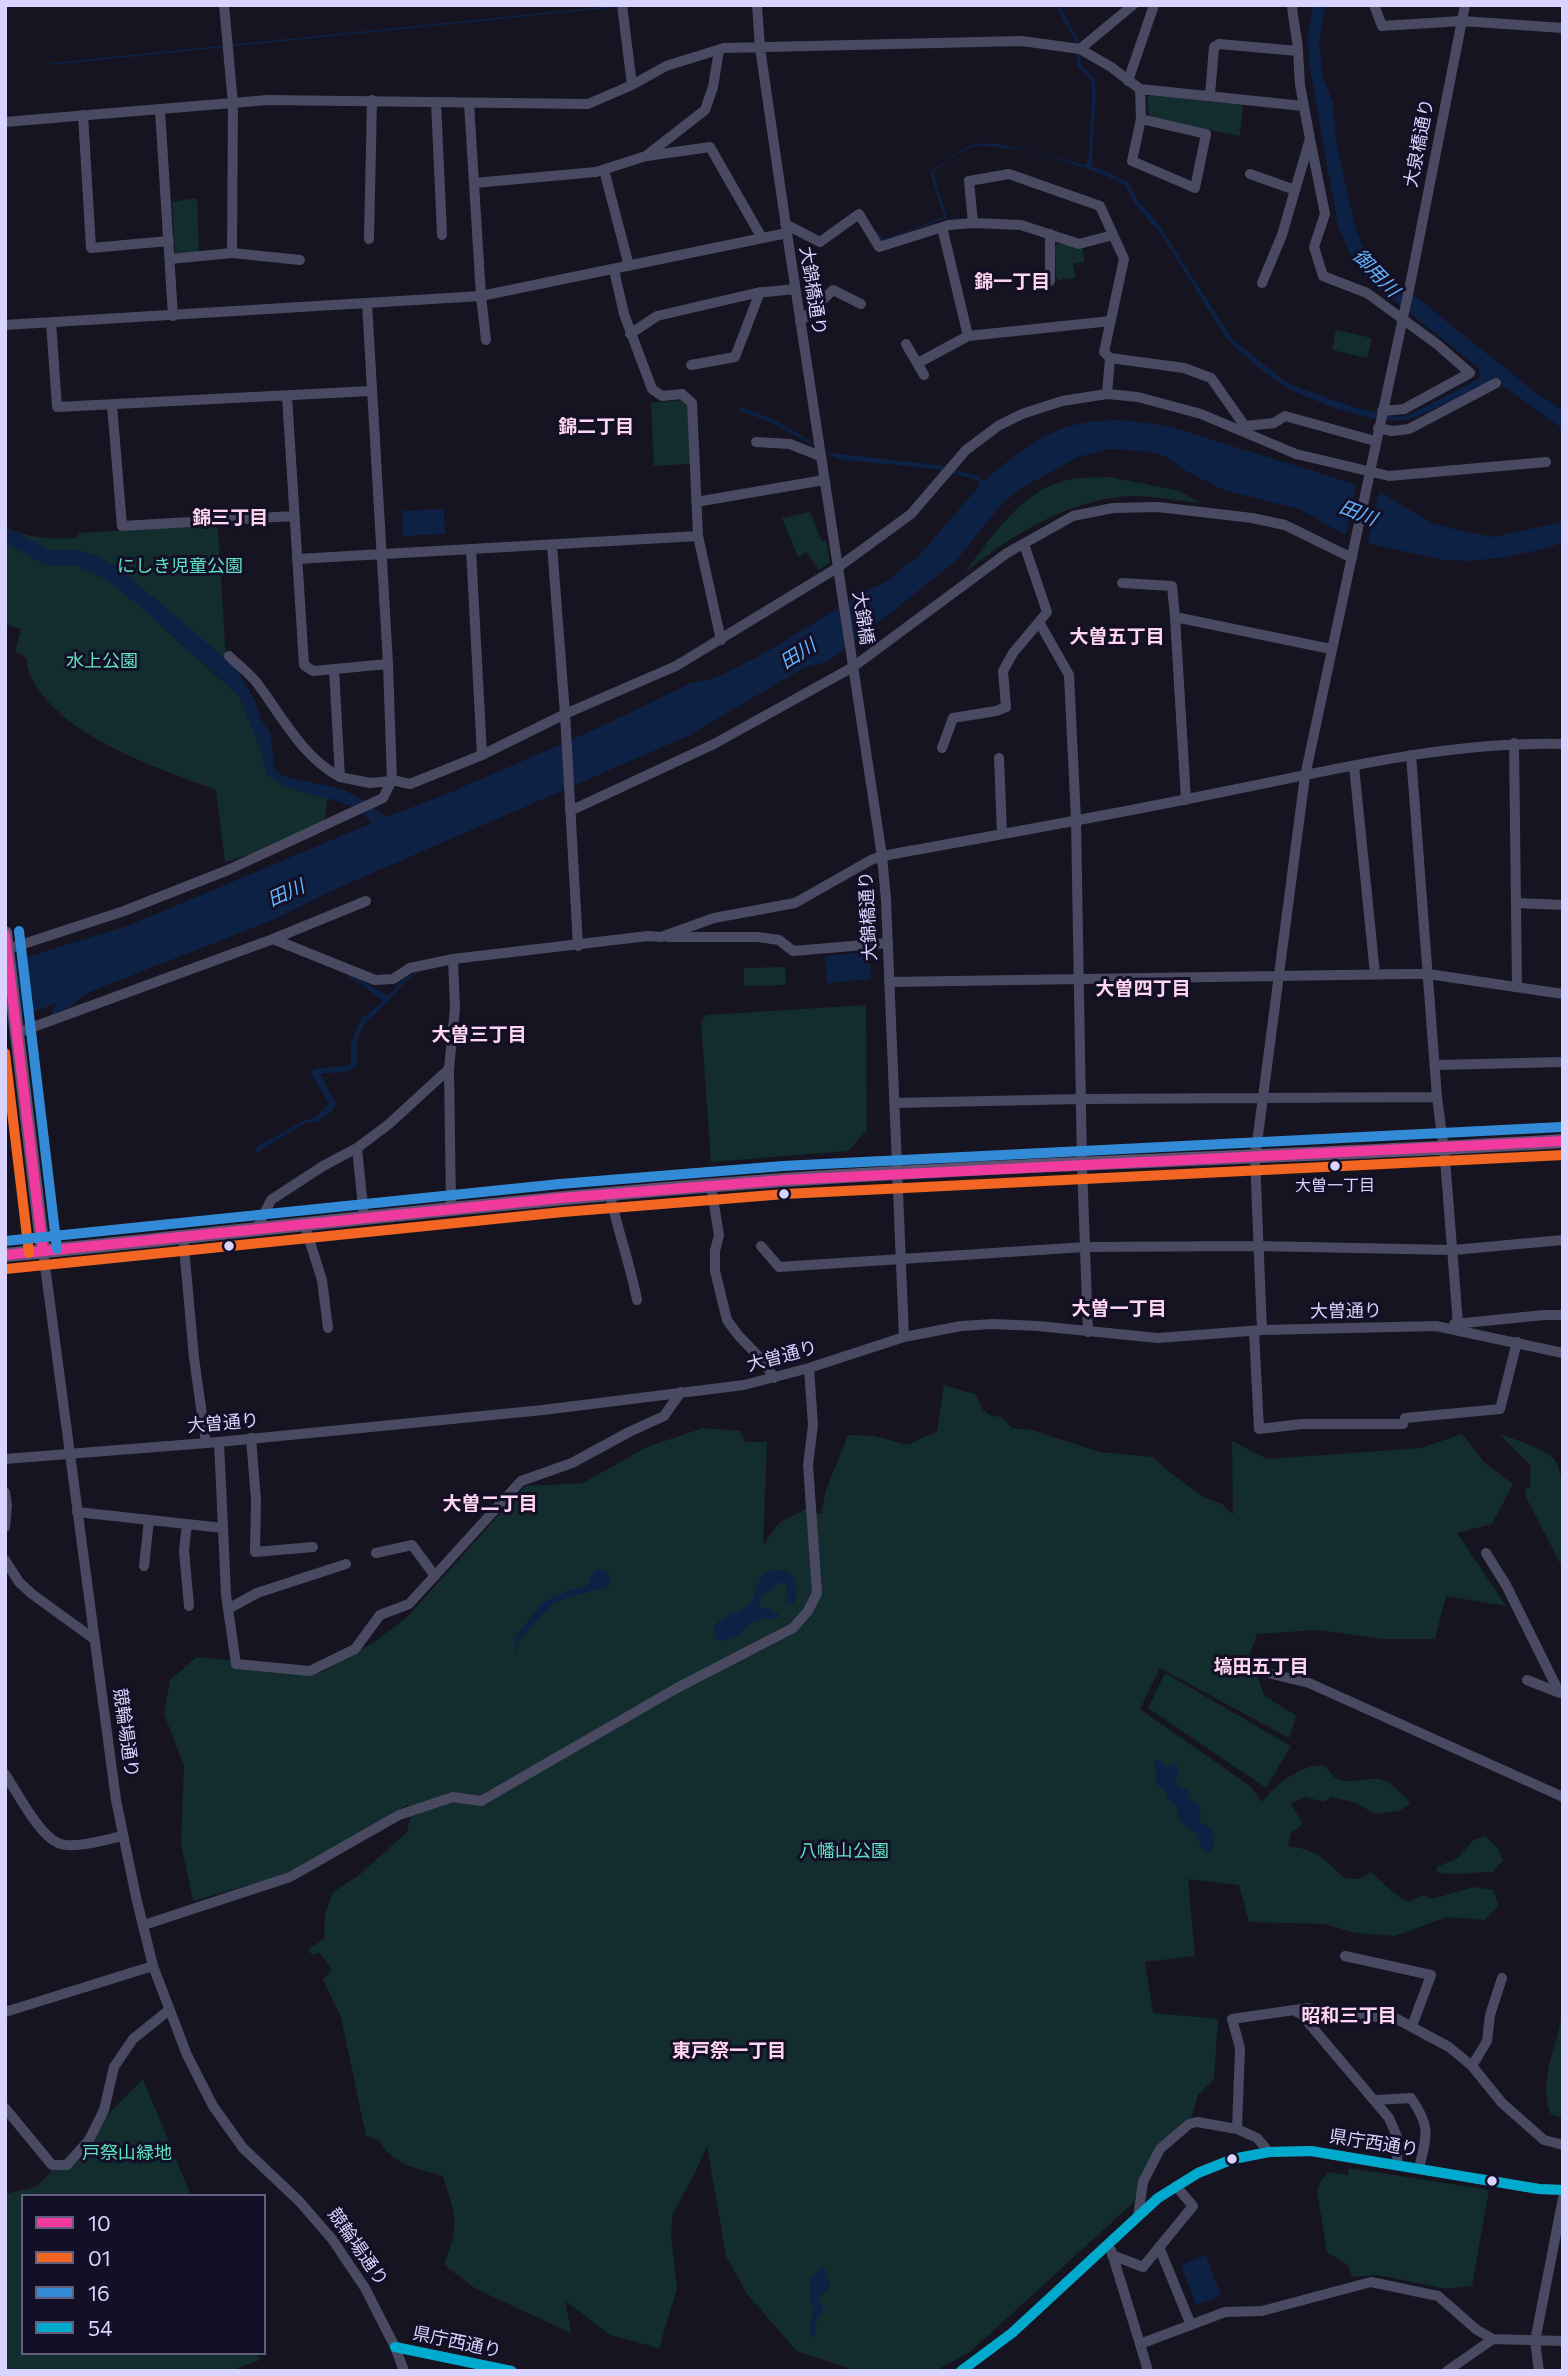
<!DOCTYPE html>
<html>
<head>
<meta charset="utf-8">
<style>
  body { margin:0 }
  #map { position:relative; width:1568px; height:2376px; overflow:hidden; background:#161421; font-family:Commissioner,sans-serif }
  canvas { display:block }
  .frame { position:absolute; inset:0; border:7px solid #d9d4ff; pointer-events:none }
  .legend { position:absolute; left:21px; top:2194px; width:245px; height:161px; box-sizing:border-box; background:#130f26; border:2px solid #625e7d; margin:0; padding:9px 12px; list-style:none; font-size:21px; color:#d9d4ff }
  .legend li { display:flex; align-items:center; gap:14px; height:35px }
  .legend b { width:35px; border:2px solid #625e7d }
</style>
</head>
<body>
<div id="map">
<canvas width="1568" height="2376"></canvas>
<div class="frame"></div>
<ul class="legend">
<li><b style="height:9px;background:#f13a9d"></b>10</li>
<li><b style="height:9px;background:#f26522"></b>01</li>
<li><b style="height:9px;background:#338bd7"></b>16</li>
<li><b style="height:9px;background:#00a9ce"></b>54</li>
</ul>
</div>
<script>
const ctx = document.querySelector('canvas').getContext('2d');
ctx.lineJoin = 'round';
function paint(path, color) { ctx.fillStyle = color; ctx.fill(path, 'evenodd'); }
function strokePath(path, color, width, dash) { ctx.strokeStyle = color; ctx.lineWidth = width; ctx.lineCap = dash ? 'butt' : 'round'; ctx.setLineDash(dash || []); ctx.stroke(path); }
function write(font, color, halo, rows, align = 'center') {
  ctx.font = font + ' Commissioner,"Noto Sans JP",sans-serif'; ctx.lineWidth = 6; ctx.setLineDash([]); ctx.textBaseline = 'middle'; ctx.strokeStyle = halo; ctx.fillStyle = color; for (const [text, x, y, turn = 0] of rows) {
    ctx.save(); ctx.translate(x, y); ctx.rotate((+turn || 0) * Math.PI / 180); ctx.textAlign = isNaN(turn) ? turn : align; if (halo) ctx.strokeText(text, 0, 0); ctx.fillText(text, 0, 0); ctx.restore();
  }
}
paint(new Path2D(`
  M 1152,95 L 1243,105 L 1240,136 L 1153,119 L 1149,115 L 1147,97 Z
  M 197,198 L 199,252 L 175,253 L 172,202 Z
  M 1058,243 L 1083,248 L 1084,262 L 1073,264 L 1076,278 L 1058,280 L 1056,276 L 1055,246 Z
  M 1336,330 L 1372,338 L 1367,358 L 1332,350 Z
  M 681,400 L 688,404 L 691,464 L 654,466 L 651,403 Z
  M 1110,477 L 1180,491 L 1200,503 C 1179,501 1156,496 1135,496 C 1069,498 1014,534 964,573 C 992,538 1020,491 1067,480 C 1080,477 1096,478 1110,477 Z
  M 810,512 L 822,542 L 826,540 L 830,563 L 819,570 L 806,552 L 798,557 L 782,518 Z
  M 213,525 L 218,529 L 226,660 L 161,626 L 240,697 L 261,750 L 266,773 L 284,786 L 328,796 L 324,822 L 249,855 L 225,862 L 216,790 C 158,768 71,740 37,687 C 30,676 26,670 27,658 L 15,652 L 21,629 L 5,624 L 5,526 C 26,539 53,539 77,538 L 77,533 Z
  M 785,967 L 786,985 L 744,986 L 744,968 Z
  M 866,1005 L 867,1130 L 848,1151 L 711,1162 L 701,1021 L 707,1015 Z
  M 944,1385 L 975,1394 L 983,1410 L 992,1416 L 1002,1417 L 1012,1428 L 1032,1430 L 1100,1452 L 1153,1457 L 1168,1471 L 1205,1498 L 1221,1503 L 1233,1515 L 1232,1441 L 1267,1459 L 1421,1448 L 1462,1434 L 1485,1463 L 1513,1484 L 1492,1524 L 1457,1533 L 1506,1606 L 1446,1596 L 1435,1639 L 1382,1639 L 1318,1630 L 1257,1634 L 1250,1654 L 1264,1695 L 1296,1716 L 1289,1738 L 1160,1668 L 1140,1709 L 1250,1786 L 1262,1802 C 1276,1785 1302,1762 1326,1766 C 1340,1795 1365,1772 1386,1781 C 1394,1785 1404,1797 1411,1803 L 1399,1811 L 1375,1814 L 1356,1803 L 1331,1797 L 1324,1802 L 1305,1797 L 1291,1804 L 1303,1824 L 1291,1833 L 1288,1846 C 1315,1849 1325,1859 1344,1878 L 1359,1879 L 1371,1872 L 1395,1894 L 1409,1902 L 1423,1895 L 1432,1899 L 1474,1887 L 1493,1890 L 1499,1905 L 1485,1920 L 1447,1917 L 1395,1936 L 1356,1933 L 1324,1924 L 1249,1922 L 1239,1885 L 1188,1879 L 1195,1956 L 1145,1962 L 1153,2013 L 1218,2019 L 1214,2079 L 1198,2095 L 1190,2123 L 1141,2176 L 1134,2202 L 970,2352 L 935,2371 L 857,2371 L 797,2351 L 747,2294 L 726,2256 L 707,2146 L 694,2175 L 673,2213 L 671,2234 L 677,2288 L 659,2348 L 610,2335 L 565,2300 L 571,2333 L 476,2289 L 444,2265 C 460,2222 456,2219 443,2176 C 420,2169 391,2165 380,2141 L 366,2136 L 341,2017 L 323,1980 L 332,1969 L 320,1953 L 312,1955 L 308,1949 L 324,1939 L 325,1914 L 333,1892 L 358,1876 L 407,1832 L 411,1816 L 408,1805 L 292,1873 L 193,1901 L 181,1844 L 184,1766 L 164,1714 L 170,1680 L 197,1657 L 287,1666 L 319,1673 L 324,1671 L 374,1642 L 407,1617 L 525,1486 L 583,1483 L 647,1447 L 703,1428 L 740,1431 L 745,1442 L 767,1442 L 763,1545 L 779,1523 L 806,1509 L 821,1514 L 826,1490 L 848,1435 L 874,1436 L 908,1445 L 937,1431 Z
  M 1499,1434 C 1512,1438 1545,1449 1554,1459 C 1568,1474 1563,1546 1563,1569 L 1526,1497 L 1525,1488 L 1530,1487 L 1531,1466 Z
  M 1165,1673 L 1291,1746 L 1266,1788 L 1148,1708 Z
  M 1485,1836 L 1498,1849 L 1503,1860 L 1493,1872 C 1473,1872 1455,1876 1436,1872 L 1437,1867 L 1458,1858 L 1473,1840 Z
  M 1563,2009 L 1563,2116 L 1557,2117 L 1550,2113 C 1542,2088 1549,2061 1557,2037 C 1560,2028 1560,2018 1563,2009 Z
  M 143,2079 L 191,2196 L 23,2196 L 23,2353 L 256,2353 L 260,2360 L 229,2371 L 5,2371 L 5,2194 L 36,2187 Z
  M 1349,2168 L 1489,2190 L 1472,2286 L 1446,2289 L 1378,2275 L 1352,2277 L 1349,2266 L 1327,2252 L 1317,2191 L 1320,2182 L 1328,2172 L 1348,2175 Z`), '#132c2d');
paint(new Path2D(`
  M 621,5 L 637,5 L 51,65 L 51,63 Z
  M 1313,5 L 1325,5 L 1319,45 L 1323,77 L 1333,103 L 1336,141 L 1355,227 L 1364,250 L 1381,269 L 1536,393 L 1563,411 L 1563,429 L 1498,382 L 1487,383 C 1465,393 1432,412 1409,419 C 1379,427 1313,402 1286,387 C 1264,374 1242,354 1225,336 L 1160,233 L 1133,202 L 1126,186 C 1104,170 995,138 970,148 C 957,153 945,164 933,172 L 947,218 L 885,240 L 881,239 L 865,222 L 885,239 L 944,217 L 930,172 L 968,146 L 979,144 L 994,143 L 1086,165 L 1088,157 L 1092,158 L 1092,166 L 1127,181 L 1139,202 L 1157,222 L 1233,340 L 1289,384 L 1353,407 L 1399,417 L 1415,412 L 1477,380 L 1480,376 L 1479,368 L 1367,279 C 1353,262 1346,246 1338,226 L 1309,63 L 1308,38 Z
  M 740,407 L 773,419 L 830,453 L 937,465 L 978,476 L 984,481 C 1050,424 1085,410 1171,427 L 1380,492 L 1433,524 L 1467,532 L 1493,537 L 1563,522 L 1563,542 L 1548,548 L 1506,557 L 1470,561 L 1444,560 L 1370,544 L 1342,533 L 1299,509 L 1224,490 L 1186,471 L 1166,456 L 1142,451 L 1110,449 L 1078,457 L 1020,489 L 1001,505 L 955,562 L 829,661 L 805,667 L 690,735 L 331,891 L 275,919 L 87,993 L 69,1008 L 50,1016 L 57,1003 L 5,1022 L 5,964 L 130,925 L 372,823 C 350,797 314,798 285,786 C 278,783 272,777 266,773 L 261,750 L 240,697 L 142,608 L 107,580 L 76,566 L 46,565 L 5,543 L 5,526 L 49,550 L 78,550 L 98,556 L 119,568 L 236,668 L 254,699 L 260,718 L 271,734 L 274,768 L 280,775 C 301,782 324,783 345,791 C 362,797 372,809 387,817 L 449,793 L 598,728 L 691,683 L 716,678 L 768,651 L 866,591 L 892,579 L 903,566 L 917,558 L 981,484 L 977,480 L 936,469 L 837,459 L 771,422 L 739,411 Z
  M 444,509 L 445,534 L 403,536 L 402,511 Z
  M 869,952 L 871,979 L 827,983 L 825,956 Z
  M 416,972 L 416,974 C 402,983 396,993 385,1005 C 371,1020 367,1016 358,1038 C 354,1048 363,1062 353,1069 C 345,1075 330,1071 320,1074 L 336,1103 L 332,1111 L 317,1122 L 305,1123 L 256,1153 L 255,1150 L 259,1145 L 306,1120 L 314,1118 L 329,1104 L 311,1073 L 315,1069 L 351,1065 L 351,1043 L 362,1018 L 383,1002 L 363,985 L 349,978 L 349,973 L 388,996 L 402,980 Z
  M 775,1569 L 787,1571 C 797,1580 800,1591 793,1604 L 786,1604 L 785,1601 L 789,1595 L 786,1584 L 777,1582 L 775,1589 L 762,1595 L 758,1603 L 761,1609 L 769,1608 L 771,1612 L 778,1612 L 779,1618 C 772,1620 763,1617 756,1620 C 742,1627 735,1646 717,1639 C 705,1615 740,1617 750,1603 C 761,1589 752,1576 775,1569 Z
  M 597,1570 L 605,1570 C 611,1575 612,1581 608,1587 L 569,1597 L 552,1604 L 518,1642 L 518,1651 L 516,1652 L 515,1639 L 518,1633 L 543,1602 L 561,1593 L 587,1586 L 592,1574 Z
  M 1158,1759 L 1166,1767 L 1177,1763 L 1178,1773 L 1175,1779 L 1179,1787 L 1186,1789 L 1191,1799 L 1201,1807 L 1199,1821 L 1212,1829 L 1213,1848 L 1209,1852 L 1203,1851 L 1195,1831 C 1182,1826 1177,1819 1176,1805 L 1168,1799 L 1166,1792 L 1157,1785 L 1155,1761 Z
  M 1206,2255 L 1221,2296 L 1196,2305 L 1181,2265 Z
  M 821,2267 L 824,2268 L 831,2286 L 818,2298 L 824,2310 L 817,2319 L 815,2338 C 805,2327 813,2323 813,2311 C 814,2301 810,2309 810,2299 C 809,2293 811,2289 809,2282 Z`), '#0d2144');
paint(new Path2D(`
  M 1357,481 L 1380,488 L 1367,546 L 1345,538 Z`), '#161421');
strokePath(new Path2D(`
  M 1057,5 L 1079,44 L 1079,65 L 1093,80 L 1094,96 L 1090,163`), '#0d2144', 3.5);
strokePath(new Path2D(`
  M 224,5 L 233,104 L 232,253
  M 622,5 L 632,85
  M 757,5 L 760,48 L 787,233 L 882,856 L 886,900 L 904,1337
  M 1374,5 L 1382,26 L 1462,21 L 1563,28
  M 1080,49 L 1133,5
  M 1128,81 L 1154,5
  M 1140,89 L 1141,119 L 1132,161 L 1195,188 L 1206,134 L 1141,119
  M 1210,95 L 1214,47 L 1219,44 L 1298,51 C 1297,35 1293,21 1292,5
  M 436,102 L 442,235
  M 469,103 L 481,296 L 486,340
  M 160,110 L 173,316
  M 83,115 L 91,248 L 169,241
  M 5,122 L 268,100 L 588,104 L 632,85 L 666,66 L 724,48 L 1022,41 L 1080,49 L 1111,67 L 1140,89 L 1303,106
  M 1310,139 L 1325,214 L 1314,247 L 1323,276 L 1367,293 L 1438,345 L 1470,373 L 1404,409 L 1382,411
  M 647,156 L 710,147 L 762,238
  M 604,170 L 629,266
  M 1250,174 L 1295,190 L 1310,139 L 1300,85 L 1298,51
  M 474,183 L 596,172 L 646,156 L 705,110 L 713,87 L 719,50
  M 973,223 L 1021,225 L 1079,244 L 1113,235
  M 785,224 L 820,242 L 859,214 L 879,247 L 949,225 L 973,223 L 969,181 L 1009,174 L 1100,206 L 1124,259 L 1104,352 L 1110,358 L 1107,394
  M 1050,234 L 1050,281
  M 369,239 L 372,100
  M 170,259 L 232,253 L 300,260
  M 614,270 L 624,314 L 652,389 L 662,396 L 682,394 L 692,403 L 698,536 L 721,640
  M 1262,283 L 1282,235 L 1295,190
  M 367,303 L 388,664 L 392,780
  M 51,322 L 57,407 L 371,391
  M 800,322 L 833,290 L 861,304
  M 5,325 L 481,296 L 787,233
  M 630,334 L 657,316 L 756,293 L 795,289
  M 968,336 L 1111,321
  M 906,344 L 924,375
  M 1110,358 L 1184,368 L 1211,378 L 1249,432
  M 918,363 L 968,336 L 942,227
  M 691,365 L 735,357 L 760,292
  M 287,396 L 304,665 L 313,671 L 388,664
  M 112,405 L 122,526 L 294,516
  M 1245,426 L 1274,423 L 1285,416 L 1375,441
  M 1378,428 L 1392,431 L 1409,429 L 1496,383
  M 756,442 L 790,444 L 820,456
  M 696,502 L 824,480
  M 1024,544 L 1047,612 L 1039,622 L 1069,675 L 1076,820 L 1082,1165 L 1088,1332
  M 552,545 L 565,714 L 578,946
  M 471,549 L 482,755
  M 297,559 L 698,536
  M 1122,583 L 1172,586 L 1175,617
  M 229,656 C 238,665 249,673 257,683 C 281,715 303,758 340,777
  M 334,669 L 340,777 L 370,783 L 391,781
  M 1514,743 L 1517,987
  M 942,748 L 953,718 L 996,711 L 1006,707 L 1003,671 L 1013,653 L 1039,622
  M 1411,755 L 1437,1097 L 1445,1159 L 1458,1324
  M 999,758 L 1002,834
  M 1354,766 L 1375,974
  M 1186,800 L 1175,617 L 1331,649
  M 570,811 L 714,744 L 853,667 L 1007,553 L 1073,516 L 1113,508 L 1158,507 L 1252,518 L 1285,525 L 1352,558
  M 1516,903 L 1563,905
  M 667,937 L 758,937 L 779,940 L 793,951 L 888,943
  M 273,939 L 366,901
  M 5,950 L 124,911 L 228,870 L 383,798 L 392,780 L 410,784 L 482,755 L 565,714 L 676,666 L 837,568 L 911,514 L 966,450 L 998,426 L 1022,414 L 1062,401 L 1107,394 L 1138,397 L 1201,414 L 1296,454 L 1389,476 L 1546,462
  M 889,982 L 1406,974 L 1428,974 L 1563,994
  M 17,1033 L 273,939 L 375,980 L 393,979 L 410,968 L 453,959 L 648,936 L 661,937 L 714,918 L 795,903 L 871,860 L 882,856 C 997,835 1112,815 1227,791 C 1338,769 1449,741 1563,744
  M 1436,1065 L 1563,1062
  M 894,1103 L 1081,1099 L 1437,1097
  M 357,1148 L 364,1217
  M 711,1186 L 719,1235 L 715,1251 L 715,1271 L 727,1320 L 738,1335 L 764,1362 L 774,1378
  M 610,1195 C 618,1231 630,1264 637,1300
  M 451,1208 L 449,1069 L 455,1008 L 453,959
  M 304,1223 L 322,1280 L 328,1328
  M 257,1228 L 271,1200 L 323,1166 L 357,1148 L 389,1124 L 449,1069
  M 183,1236 L 194,1358 L 206,1443
  M 761,1246 L 779,1267 L 1085,1247 L 1257,1246 L 1453,1250 L 1563,1240
  M 43,1251 L 116,1800 L 136,1897 L 153,1966 L 187,2055 L 213,2106 L 243,2148 L 299,2201 L 332,2239 L 365,2288 L 395,2347 L 404,2371
  M 1454,1324 L 1544,1315 L 1563,1315
  M 1262,1330 L 1255,1158 L 1305,776 L 1410,285 L 1465,5
  M 1254,1331 L 1259,1429 L 1302,1424 L 1403,1424 L 1405,1418 L 1500,1409 L 1517,1342
  M 251,1438 L 256,1500 L 255,1552 L 313,1547
  M 219,1442 L 226,1595 L 236,1664 L 310,1671 L 355,1649 L 380,1615 L 409,1604 L 521,1481 L 572,1463 L 629,1432 L 664,1416 L 681,1392
  M 5,1459 L 219,1442 L 543,1410 L 744,1385 L 809,1368 L 904,1337 L 961,1326 L 993,1324 L 1038,1326 L 1158,1338 L 1262,1330 L 1436,1326 L 1563,1353
  M 5,1492 L 7,1505 L 5,1527
  M 77,1512 L 223,1528
  M 187,1524 L 184,1550 L 189,1606
  M 376,1553 L 412,1545 L 435,1576
  M 1486,1553 L 1506,1585 L 1559,1692
  M 5,1560 L 19,1582 L 32,1594 L 94,1639
  M 144,1566 L 149,1520
  M 228,1609 L 257,1593 L 346,1564
  M 1272,1674 L 1309,1683 L 1563,1797
  M 1527,1680 L 1560,1693
  M 5,1774 C 17,1792 39,1835 58,1843 C 73,1850 107,1839 123,1836
  M 144,1925 L 290,1877 L 399,1815 L 453,1797 L 481,1801 L 677,1688 L 793,1628 L 808,1611 L 817,1593 L 808,1465 L 813,1425 L 809,1368
  M 1345,1956 L 1431,1975 L 1412,2026
  M 1293,2010 L 1301,2014 L 1389,2118 L 1398,2139 L 1397,2164
  M 5,2012 L 153,1966
  M 1472,2066 L 1487,2041 L 1490,2015 L 1502,1978
  M 1374,2100 L 1411,2098 C 1431,2127 1427,2135 1419,2168
  M 5,2108 L 52,2165 L 67,2165 L 89,2140 L 104,2110 L 114,2067 L 133,2039 L 169,2010
  M 1269,2152 L 1257,2138 L 1237,2129 L 1240,2048 L 1232,2019 L 1308,2008 L 1344,2015 L 1395,2018 L 1449,2047 L 1472,2066 L 1502,2103 L 1544,2140 L 1563,2145
  M 1138,2216 L 1143,2182 L 1160,2149 L 1189,2124 L 1197,2122 L 1237,2129
  M 1159,2247 L 1191,2325
  M 1111,2250 L 1140,2344
  M 1112,2255 L 1143,2267 L 1193,2206 L 1176,2186
  M 395,2347 L 512,2371
  M 961,2371 L 1012,2333 L 1158,2198 L 1198,2173 L 1233,2159 L 1269,2152 L 1311,2151 L 1539,2189 L 1563,2190
  M 1148,2371 L 1140,2344 L 1225,2312 L 1262,2311 L 1371,2282 L 1438,2296 L 1477,2330 L 1493,2339
  M 1447,2371 L 1493,2339 L 1563,2341
  M 1539,2371 L 1535,2341 L 1563,2198`), '#4a4962', 10);
strokePath(new Path2D(`
  M 5,933 L 43,1251
  M 5,1255 C 302,1226 598,1189 896,1173 C 1118,1160 1341,1155 1563,1141`), '#5e5373', 14);
strokePath(new Path2D(`
  M 5,935 L 43,1251
  M 5,1255 L 561,1198 L 784,1180 L 1563,1141`), '#f13a9d', 10);
strokePath(new Path2D(`
  M 5,1053 L 29,1253
  M 6,1269 L 563,1212 L 785,1194 L 1563,1155`), '#f26522', 10);
strokePath(new Path2D(`
  M 19,931 L 57,1249
  M 5,1241 L 560,1184 L 783,1166 L 1562,1127`), '#338bd7', 10);
strokePath(new Path2D(`
  M 395,2347 L 511,2371
  M 961,2371 L 1012,2333 L 1158,2198 L 1198,2173 L 1233,2159 L 1269,2152 L 1311,2151 L 1539,2189 L 1563,2190`), '#00a9ce', 10);
for (const [x, y, r, color] of [
  [1335,1166,6,"#d9d4ff"],
  [784,1194,6,"#d9d4ff"],
  [229,1246,6,"#d9d4ff"],
  [1232,2159,6,"#d9d4ff"],
  [1492,2181,6,"#d9d4ff"]
]) { const dot = new Path2D(); dot.arc(x, y, r, 0, 2 * Math.PI); ctx.fillStyle = color; ctx.fill(dot); strokePath(dot, '#130f26', 2.5); }
write('16px', '#d9d4ff', '#130f26', [
  ["大曽一丁目",1335,1186]
]);
write('18px', '#d9d4ff', '#130f26', [
  ["大泉橋通り",1419,143,-79],
  ["大錦橋通り",813,291,81],
  ["大錦橋",863,618,81],
  ["大錦橋通り",868,916,-93],
  ["大曽通り",1346,1311,-1],
  ["大曽通り",782,1356,-15],
  ["大曽通り",223,1423,-5],
  ["競輪場通り",126,1733,82],
  ["県庁西通り",1374,2143,9],
  ["競輪場通り",358,2247,55],
  ["県庁西通り",457,2342,12]
]);
write('18px', '#5fe0c0', '#130f26', [
  ["にしき児童公園",180,566],
  ["水上公園",102,661],
  ["八幡山公園",844,1851],
  ["戸祭山緑地",127,2153]
]);
write('italic 19px', '#62b6ff', '#130f26', [
  ["御用川",1376,273,46],
  ["田川",1358,513,22],
  ["田川",798,654,-32],
  ["田川",286,893,-24]
]);
write('bold 19px', '#ffd6f0', '#130f26', [
  ["錦一丁目",1012,282],
  ["錦二丁目",596,427],
  ["錦三丁目",230,518],
  ["大曽五丁目",1117,637],
  ["大曽四丁目",1143,989],
  ["大曽三丁目",479,1035],
  ["大曽一丁目",1119,1309],
  ["大曽二丁目",490,1504],
  ["塙田五丁目",1261,1667],
  ["昭和三丁目",1349,2016],
  ["東戸祭一丁目",729,2051]
]);
</script>
</body>
</html>
